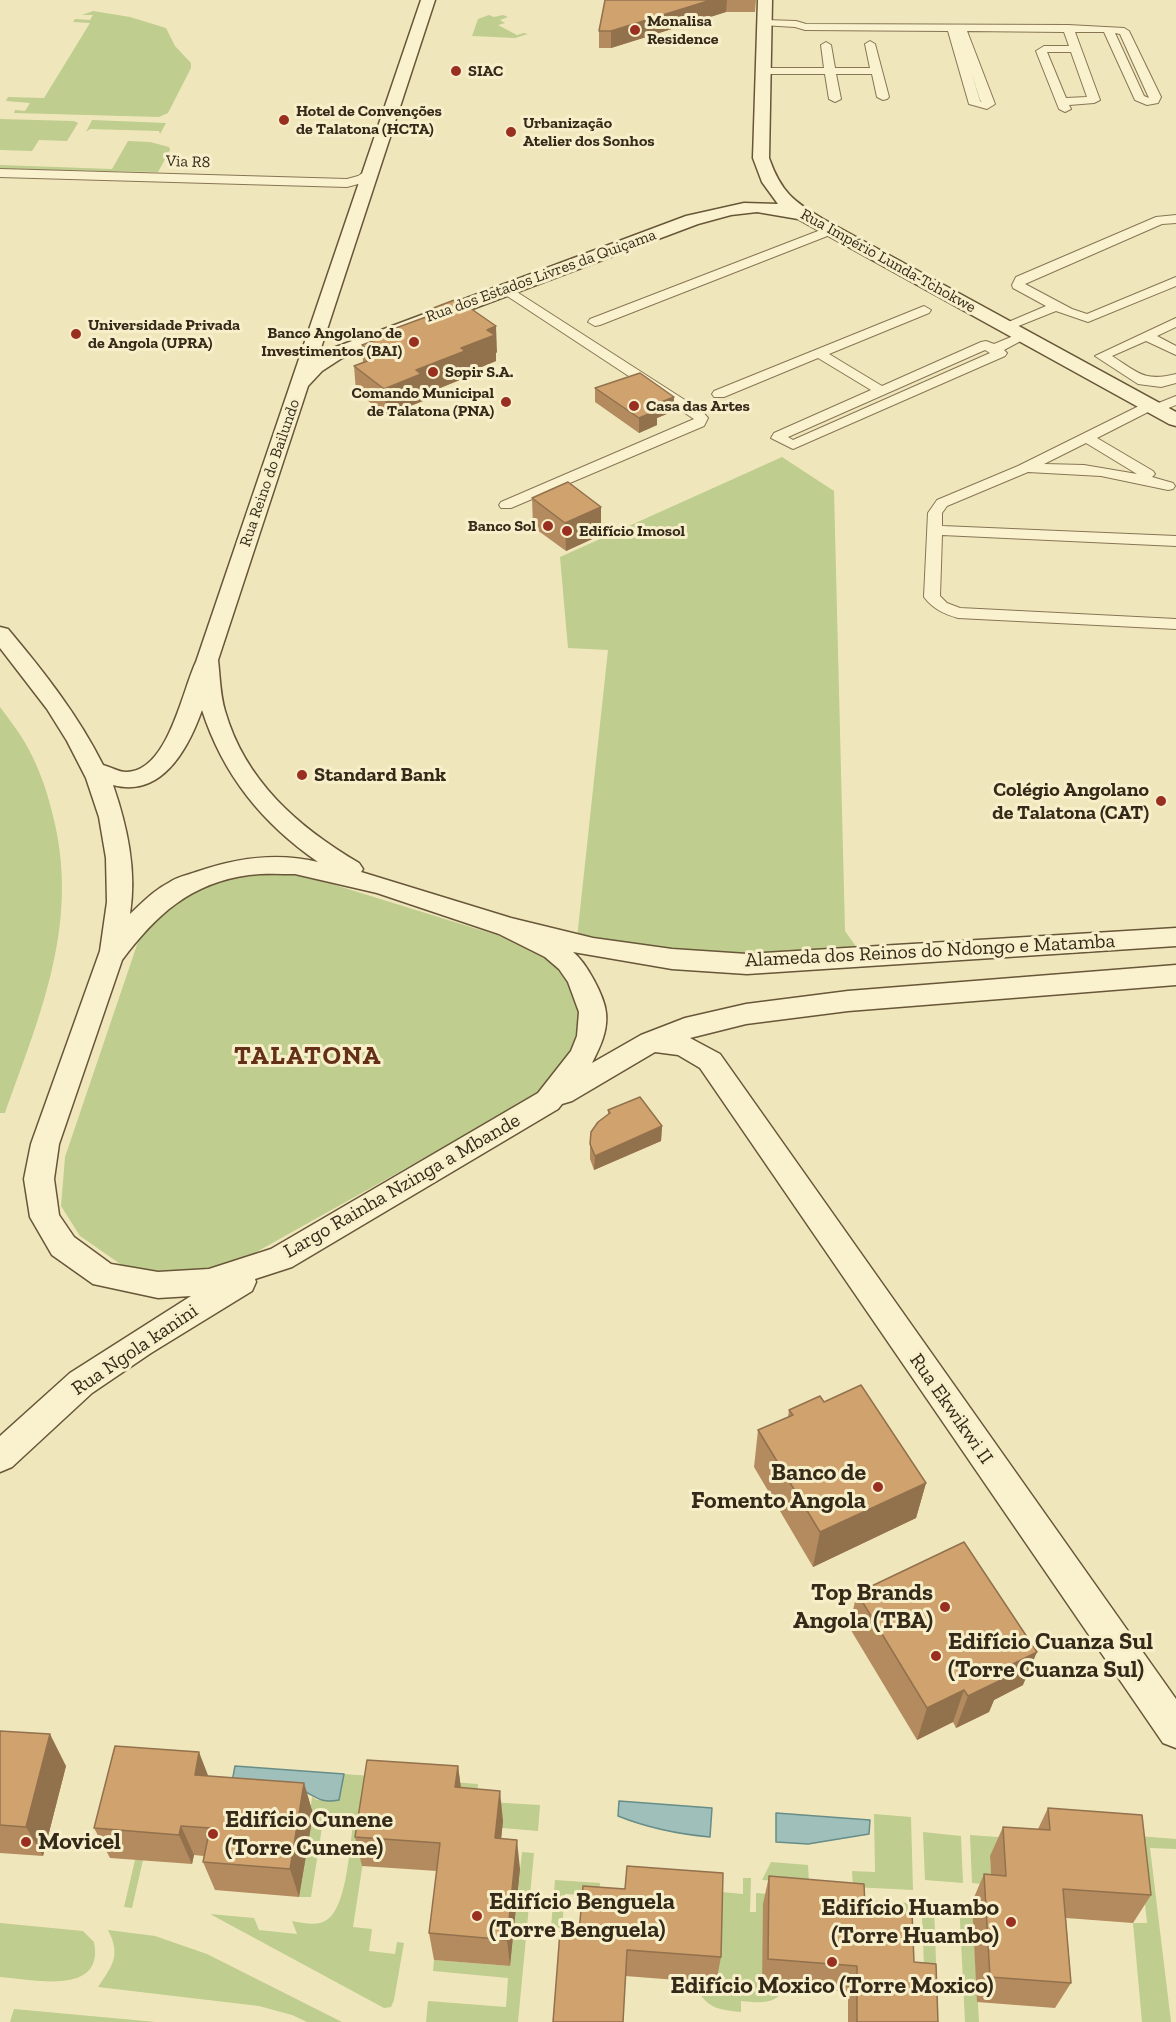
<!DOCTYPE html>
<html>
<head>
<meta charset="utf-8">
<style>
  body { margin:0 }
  canvas { display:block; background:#f0e6bb }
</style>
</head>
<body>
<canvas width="1176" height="2022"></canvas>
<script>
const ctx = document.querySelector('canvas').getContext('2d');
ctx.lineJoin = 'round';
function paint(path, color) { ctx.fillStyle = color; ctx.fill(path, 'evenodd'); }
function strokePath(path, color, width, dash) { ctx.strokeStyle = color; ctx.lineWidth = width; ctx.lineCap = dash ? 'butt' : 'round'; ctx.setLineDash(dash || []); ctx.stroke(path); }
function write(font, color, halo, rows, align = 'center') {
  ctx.font = font + ' "Zilla Slab",serif'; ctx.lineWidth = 6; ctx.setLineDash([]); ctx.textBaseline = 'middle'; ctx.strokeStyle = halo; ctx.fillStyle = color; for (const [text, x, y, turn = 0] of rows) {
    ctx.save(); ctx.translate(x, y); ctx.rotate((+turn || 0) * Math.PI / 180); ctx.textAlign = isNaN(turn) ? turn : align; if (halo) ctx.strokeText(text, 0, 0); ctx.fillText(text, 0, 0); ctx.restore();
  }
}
paint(new Path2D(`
  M 93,11 L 130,17 L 166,28 L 175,46 L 191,63 L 191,68 L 168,113 L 159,117 L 14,113 L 15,110 L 25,111 L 30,103 L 6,101 L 8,97 L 44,98 L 90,23 L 73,22 L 75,19 L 90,20 L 93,15 L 82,15 Z
  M 489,15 L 494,17 L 503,15 L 508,17 L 500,20 L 505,23 L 498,25 L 517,35 L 524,33 L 528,34 L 515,38 L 472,36 L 478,19 Z
  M 0,119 L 74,121 L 78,123 L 67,141 L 39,140 L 32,151 L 0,150 Z
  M 92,120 L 166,123 L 160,134 L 159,131 L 90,129 L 86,132 Z
  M 128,141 L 150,142 L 169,147 L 170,150 L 158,172 L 0,169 L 0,165 L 112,169 Z
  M 782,457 L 834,491 L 845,931 L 855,945 L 853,953 L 739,957 L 577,938 L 608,650 L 568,648 L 560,557 Z
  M 0,707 C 8,718 17,729 24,741 C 37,763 46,787 52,812 C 81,921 41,1012 5,1113 L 0,1113 Z
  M 277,872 L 319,880 L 532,946 L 569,977 L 583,1009 L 572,1050 L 542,1092 L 251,1255 L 204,1272 L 163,1275 L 126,1268 L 80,1236 L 61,1206 L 65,1157 L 140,936 C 147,928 153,917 162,911 C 195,885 236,878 277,872 Z
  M 344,1774 L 478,1784 L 477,1797 L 374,1791 L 353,1927 L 372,1929 L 369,1951 L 395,1954 L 397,1942 L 404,1943 L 394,2000 L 391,2007 L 384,2008 L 210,1914 L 254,1918 L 259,1930 L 297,1934 L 292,1921 C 304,1923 318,1927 328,1919 C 348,1904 350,1840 354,1816 L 324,1815 L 311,1897 L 299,1897 L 312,1797 L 317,1800 L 339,1800 Z
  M 488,1802 L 540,1805 L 538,1831 L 502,1828 L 503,1821 Z
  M 874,1814 L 911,1817 L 913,1890 L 853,1887 L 852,1871 L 875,1872 Z
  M 923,1832 L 961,1836 L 963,1883 L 925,1880 Z
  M 970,1835 L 1011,1838 L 990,1857 L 992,1885 L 972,1883 Z
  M 1138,1836 L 1176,1839 L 1176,1849 L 1150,1848 L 1171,2022 L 1142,2022 L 1133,1923 L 1147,1923 Z
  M 522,1852 L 534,1853 L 518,2022 L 426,2022 L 428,2001 L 506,2007 L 508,1978 L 433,1971 L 434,1960 L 510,1966 Z
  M 135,1860 L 143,1860 L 132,1908 L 124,1907 Z
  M 771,1862 L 808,1865 L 809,1883 L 762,1880 Z
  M 743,1878 L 751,1878 L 750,1912 L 756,1912 L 756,1893 L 768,1894 L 762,1985 L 787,1987 C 775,2005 761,2003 741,2001 L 741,2012 C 708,2009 708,2005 689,1980 L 716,1982 L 711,1891 L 743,1894 Z
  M 555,1880 L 600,1883 L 599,1896 L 565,1894 L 562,1928 L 551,1927 Z
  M 856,1899 L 934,1905 L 937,1991 L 925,1990 L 922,1917 L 856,1912 Z
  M 959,1901 L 972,1902 L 979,2022 L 965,2022 Z
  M 0,1923 L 83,1931 L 94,1942 C 105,1997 31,1979 0,1977 Z
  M 108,1930 L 155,1936 L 207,1954 L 342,2022 L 307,2022 L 292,2015 L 259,2006 L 98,1987 C 113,1965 121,1955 108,1930 Z
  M 14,2009 L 156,2022 L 10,2022 Z`), '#bfcd8f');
const water = new Path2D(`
  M 235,1766 L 344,1774 L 339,1800 C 318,1804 316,1795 299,1789 C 283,1784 250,1784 232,1782 Z
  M 619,1801 L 712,1808 L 710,1837 C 677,1834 648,1828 618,1816 Z
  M 776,1813 L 870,1820 L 869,1834 L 808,1844 L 776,1842 Z`);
paint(water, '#9fc0ba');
strokePath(water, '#678d88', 1.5);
const street = new Path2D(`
  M 766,20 L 796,21 L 806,24 L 1068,25 L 1124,28 L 1129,31 L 1161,97 L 1158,103 L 1147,105 L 1135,100 L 1104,32 L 1075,32 L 1100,100 L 1094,103 L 1069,105 L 1071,109 L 1065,112 L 1059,109 L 1036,51 L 1044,46 L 1069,46 L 1064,32 L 967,31 L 995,104 L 987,109 L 969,104 L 948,31 L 805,30 L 795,27 L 762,25 L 762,21 ZM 1115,33 L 1120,34 L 1149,98 L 1144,96 ZM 1047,52 L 1071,52 L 1087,97 L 1066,98 ZM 971,71 L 980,100 L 982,102 L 980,101 Z
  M 870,41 L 875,44 L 889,97 L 887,99 L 883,100 L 877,97 L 872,74 L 836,74 L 841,99 L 835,102 L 829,99 L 825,74 L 765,74 L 760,71 L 765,68 L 824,68 L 821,45 L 826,42 L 831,45 L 835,68 L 870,68 L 865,44 Z
  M 372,167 L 378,171 L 366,182 L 347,187 L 0,177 L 0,169 L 347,179 L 358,176 Z
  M 1176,215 L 1176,223 L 1162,224 L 1025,284 L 1072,309 L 1087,314 L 1176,277 L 1176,286 L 1088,322 L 1056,311 L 1011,329 L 1001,329 L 999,326 L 1046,306 L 1013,288 L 1012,285 L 1016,277 L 1156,217 Z
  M 831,226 L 835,227 L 837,230 L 835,233 L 600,325 L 595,326 L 588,322 L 590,319 Z
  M 506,285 L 702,411 L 708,418 L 704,426 L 511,508 L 501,508 L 499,505 L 501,502 L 694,419 L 501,292 L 500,289 L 501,286 Z
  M 924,306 L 931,310 L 929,313 L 829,354 L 882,386 L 981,342 L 986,341 L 994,344 L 1023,332 L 1030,336 L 1004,350 L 1007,353 L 1005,356 L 793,449 L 771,438 L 774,433 L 871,390 L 818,358 L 724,397 L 714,397 L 712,394 L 714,391 ZM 985,350 L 990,353 L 793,440 L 788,437 Z
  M 1176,318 L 1176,327 L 1157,336 L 1176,346 L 1176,355 L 1146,341 L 1112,356 C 1139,373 1144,382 1176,374 L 1176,383 L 1161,387 L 1138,384 L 1095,356 Z
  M 1176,396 L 1176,405 L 1156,413 L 1150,411 L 1097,438 L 1153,471 L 1155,474 L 1152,477 L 1173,483 L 1175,486 L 1173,489 L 1168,490 L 1101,476 L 1028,472 L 947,506 L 942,513 L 942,526 L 1176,536 L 1176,546 L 942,535 L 940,596 L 947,603 L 960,608 L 1176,619 L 1176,629 L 958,618 C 944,614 933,609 924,597 L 928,513 L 937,500 L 1018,466 L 1145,403 L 1156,404 ZM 1086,443 L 1137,474 L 1084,465 L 1044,464 Z`);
const secondary = new Path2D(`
  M 421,0 L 435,0 L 318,357 L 328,350 L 686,216 L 744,203 L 778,204 L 762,182 L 753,158 L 758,0 L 772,0 L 769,158 C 781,192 793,201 823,219 L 1176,412 L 1176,426 L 1169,424 L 798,219 L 757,212 L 731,215 L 698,224 L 342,358 L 322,371 L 308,386 L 218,660 C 220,677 220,694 225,711 C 245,781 298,827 359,863 L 363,869 L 361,872 L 511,918 L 593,938 L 672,949 L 747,954 L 1176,928 L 1176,946 L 747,974 L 672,969 L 573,952 C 586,962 605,997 606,1013 C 608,1031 600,1047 592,1063 L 641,1035 L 685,1018 L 746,1004 L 848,991 L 1176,965 L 1176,985 L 848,1011 L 746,1024 L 690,1038 L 720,1054 L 1176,1699 L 1176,1748 L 1163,1743 L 700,1068 L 678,1055 L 655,1052 L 572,1101 L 562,1104 L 558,1109 L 292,1267 L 255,1279 L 256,1282 L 252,1291 L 151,1353 L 92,1393 L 12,1467 L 0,1472 L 0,1436 L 70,1373 L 191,1296 L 158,1298 L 93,1284 L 52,1255 L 30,1217 L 24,1179 L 31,1144 L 100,951 L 107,902 L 106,858 L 99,817 L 86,778 L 67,741 L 47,709 L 0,648 L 0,627 L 8,629 C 44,672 78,715 103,765 C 111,767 118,772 126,772 C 168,772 182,691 196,662 ZM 202,710 C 223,775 262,823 318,862 C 276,852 236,858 196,872 C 187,875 177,877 170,882 C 154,890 143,902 130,914 C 137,870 127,826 113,785 C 162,798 188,749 202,710 ZM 295,874 L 377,893 L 499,934 L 545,957 L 559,969 L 568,982 L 579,1012 L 577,1036 L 571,1051 L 538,1093 L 271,1249 L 209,1269 L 158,1272 L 111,1264 L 74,1237 L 59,1215 L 54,1179 L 59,1144 L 122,960 C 156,915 190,883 249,875 C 264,873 280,874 295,874 Z`);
strokePath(street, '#877554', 2);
strokePath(secondary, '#685638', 3);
paint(street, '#faf2ce');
paint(secondary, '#faf2ce');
paint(new Path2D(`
  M 605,0 L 756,0 L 755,12 L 726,12 L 611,48 L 599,48 L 599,31 Z
  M 428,310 L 497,352 L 496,353 L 496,361 L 467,373 L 467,377 L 423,395 L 423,401 L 387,415 L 356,392 L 354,366 L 363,362 L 362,345 L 386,336 L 385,332 L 428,316 Z
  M 595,388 L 674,411 L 657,418 L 657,425 L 639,433 L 595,402 Z
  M 532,498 L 601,535 L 566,551 L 533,527 Z
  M 608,1110 L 662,1126 L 661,1141 L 594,1170 L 590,1159 L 590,1144 L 608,1115 Z
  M 824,1402 L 926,1483 L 916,1518 L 813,1567 L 754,1467 L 758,1430 L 788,1417 L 789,1410 Z
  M 857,1593 L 1023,1685 L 994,1700 L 989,1712 L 956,1728 L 953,1722 L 917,1740 L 849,1627 Z
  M 0,1731 L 66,1766 L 43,1856 L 0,1853 Z
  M 458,1766 L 461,1788 L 503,1821 L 501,1839 L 520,1869 L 510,1966 L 434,1960 L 429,1933 L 437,1871 L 362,1866 L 355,1837 Z
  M 208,1776 L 304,1783 L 313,1814 L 299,1897 L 215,1890 L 203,1862 L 204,1856 L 194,1855 L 192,1864 L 110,1858 L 94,1828 Z
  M 1048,1808 L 1151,1895 L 1133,1923 L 1066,1918 L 1071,1983 L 1055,2008 L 977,2002 L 972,1902 L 984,1874 L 991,1874 L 990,1856 L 1003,1827 L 1038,1829 Z
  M 769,1876 L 865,1907 L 914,1962 L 938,2022 L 848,2022 L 848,1992 L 762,1985 L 763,1904 Z
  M 560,1932 L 721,1957 L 716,1983 L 625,1976 Z`), '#b38b5f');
paint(new Path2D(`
  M 711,0 L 727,0 L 726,12 L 611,48 L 611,31 Z
  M 496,326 L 497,352 L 496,353 L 496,361 L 467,373 L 467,377 L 423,395 L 423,401 L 387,415 L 384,389 L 416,370 L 461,348 L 487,330 Z
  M 674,397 L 674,411 L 657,418 L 657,425 L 639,433 L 639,418 L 651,406 Z
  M 601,507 L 601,535 L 566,551 L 565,523 Z
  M 662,1126 L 661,1141 L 594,1170 L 595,1156 Z
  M 926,1483 L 916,1518 L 813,1567 L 820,1532 Z
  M 1037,1652 L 1023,1685 L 994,1700 L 989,1712 L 956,1728 L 968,1696 L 997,1672 Z
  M 964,1690 L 953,1722 L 917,1740 L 927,1708 Z
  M 50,1734 L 66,1766 L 43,1856 L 26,1827 Z
  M 199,1752 L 211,1783 L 195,1775 Z
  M 458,1766 L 462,1797 L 455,1787 Z
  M 304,1783 L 313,1814 L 299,1897 L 290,1869 Z
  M 500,1791 L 503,1821 L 498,1867 L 495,1838 Z
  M 181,1826 L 194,1855 L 192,1864 L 179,1835 Z
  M 517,1840 L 520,1869 L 510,1966 L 507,1940 Z`), '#92714d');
const building = new Path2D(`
  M 605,0 L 711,0 L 611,31 L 599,31 Z
  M 457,299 L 496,326 L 487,330 L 495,335 L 461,348 L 465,351 L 416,370 L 421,374 L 384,389 L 354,366 L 378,357 L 362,345 L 389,335 L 385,332 L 434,314 L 428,310 Z
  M 640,373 L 674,397 L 651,406 L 658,410 L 639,418 L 595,388 Z
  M 568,482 L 601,507 L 565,523 L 532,498 Z
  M 640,1097 L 662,1126 L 595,1156 L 590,1144 L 591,1132 L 598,1122 L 610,1113 L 608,1110 Z
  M 861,1385 L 926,1483 L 820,1532 L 758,1430 L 793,1415 L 789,1410 L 820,1396 L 824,1402 Z
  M 964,1542 L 1037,1652 L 997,1672 L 1001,1680 L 968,1696 L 964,1690 L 927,1708 L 857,1593 Z
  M 0,1731 L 50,1734 L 26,1827 L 0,1825 Z
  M 115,1746 L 199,1752 L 195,1775 L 304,1783 L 290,1869 L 203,1862 L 210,1828 L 181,1826 L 179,1835 L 94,1828 Z
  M 367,1760 L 458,1766 L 455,1787 L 500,1791 L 495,1838 L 517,1840 L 507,1940 L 429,1933 L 440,1843 L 355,1837 Z
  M 1048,1808 L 1142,1815 L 1151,1895 L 1063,1889 L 1071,1983 L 990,1977 L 984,1874 L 1006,1876 L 1003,1827 L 1050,1830 Z
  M 627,1866 L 723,1873 L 721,1957 L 627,1950 L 623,2022 L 553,2022 L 560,1932 L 579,1933 L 583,1886 L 625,1889 Z
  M 769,1876 L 864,1884 L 865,1907 L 912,1912 L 914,1962 L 936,1964 L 938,2022 L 857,2022 L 857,1966 L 768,1959 Z`);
paint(building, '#d0a26e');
strokePath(building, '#92714d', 1.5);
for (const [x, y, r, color] of [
  [635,30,6,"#992f21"],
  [456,71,6,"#992f21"],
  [284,120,6,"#992f21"],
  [511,132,6,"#992f21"],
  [76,334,6,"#992f21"],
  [414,342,6,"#992f21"],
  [433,372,6,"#992f21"],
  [506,402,6,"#992f21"],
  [634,406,6,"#992f21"],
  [548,526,6,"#992f21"],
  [567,531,6,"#992f21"],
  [302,775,6,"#992f21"],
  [1161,801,6,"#992f21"],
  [878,1487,6,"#992f21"],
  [945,1607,6,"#992f21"],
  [936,1656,6,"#992f21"],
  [213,1834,6,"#992f21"],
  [26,1842,6,"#992f21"],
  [477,1916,6,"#992f21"],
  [1011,1922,6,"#992f21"],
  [832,1962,6,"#992f21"]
]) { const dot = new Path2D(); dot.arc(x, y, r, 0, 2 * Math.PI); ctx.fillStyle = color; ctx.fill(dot); strokePath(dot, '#f7efca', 2); }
write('bold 16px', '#352a1a', '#f7efca', [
  ["Monalisa",647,21],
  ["Residence",647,39],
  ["SIAC",468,71],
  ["Hotel de Convenções",296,111],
  ["de Talatona (HCTA)",296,129],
  ["Urbanização",523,123],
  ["Atelier dos Sonhos",523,141],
  ["Universidade Privada",88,325],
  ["de Angola (UPRA)",88,343],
  ["Banco Angolano de",402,333,"right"],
  ["Investimentos (BAI)",402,351,"right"],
  ["Sopir S.A.",445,372],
  ["Comando Municipal",494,393,"right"],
  ["de Talatona (PNA)",494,411,"right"],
  ["Casa das Artes",646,406],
  ["Banco Sol",536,526,"right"],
  ["Edifício Imosol",579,531]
], 'left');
write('16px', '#352a1a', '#f7efca', [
  ["Via R8",188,162,2],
  ["Rua Império Lunda-Tchokwe",888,261,29],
  ["Rua dos Estados Livres da Quiçama",541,276,-20],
  ["Rua Reino do Bailundo",270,473,-71]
]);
write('bold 20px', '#352a1a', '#f7efca', [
  ["Standard Bank",314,775],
  ["Colégio Angolano",1149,790,"right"],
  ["de Talatona (CAT)",1149,813,"right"]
], 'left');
write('20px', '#352a1a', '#f7efca', [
  ["Alameda dos Reinos do Ndongo e Matamba",930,951,-3],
  ["Largo Rainha Nzinga a Mbande",402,1186,-30],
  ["Rua Ngola kanini",135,1350,-34],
  ["Rua Ekwikwi II",951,1409,55]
]);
write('bold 24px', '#352a1a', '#f7efca', [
  ["Banco de",866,1473,"right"],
  ["Fomento Angola",866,1501,"right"],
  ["Top Brands",933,1593,"right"],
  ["Angola (TBA)",933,1621,"right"],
  ["Edifício Cuanza Sul",948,1642],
  ["(Torre Cuanza Sul)",948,1670],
  ["Edifício Cunene",225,1820],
  ["(Torre Cunene)",225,1848],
  ["Movicel",38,1842],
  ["Edifício Benguela",489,1902],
  ["(Torre Benguela)",489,1930],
  ["Edifício Huambo",999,1908,"right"],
  ["(Torre Huambo)",999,1936,"right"],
  ["Edifício Moxico (Torre Moxico)",832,1986,"center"]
], 'left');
ctx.letterSpacing = '1.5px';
write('bold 26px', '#643017', '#f7efca', [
  ["TALATONA",308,1057]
]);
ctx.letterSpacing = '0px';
</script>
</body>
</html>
